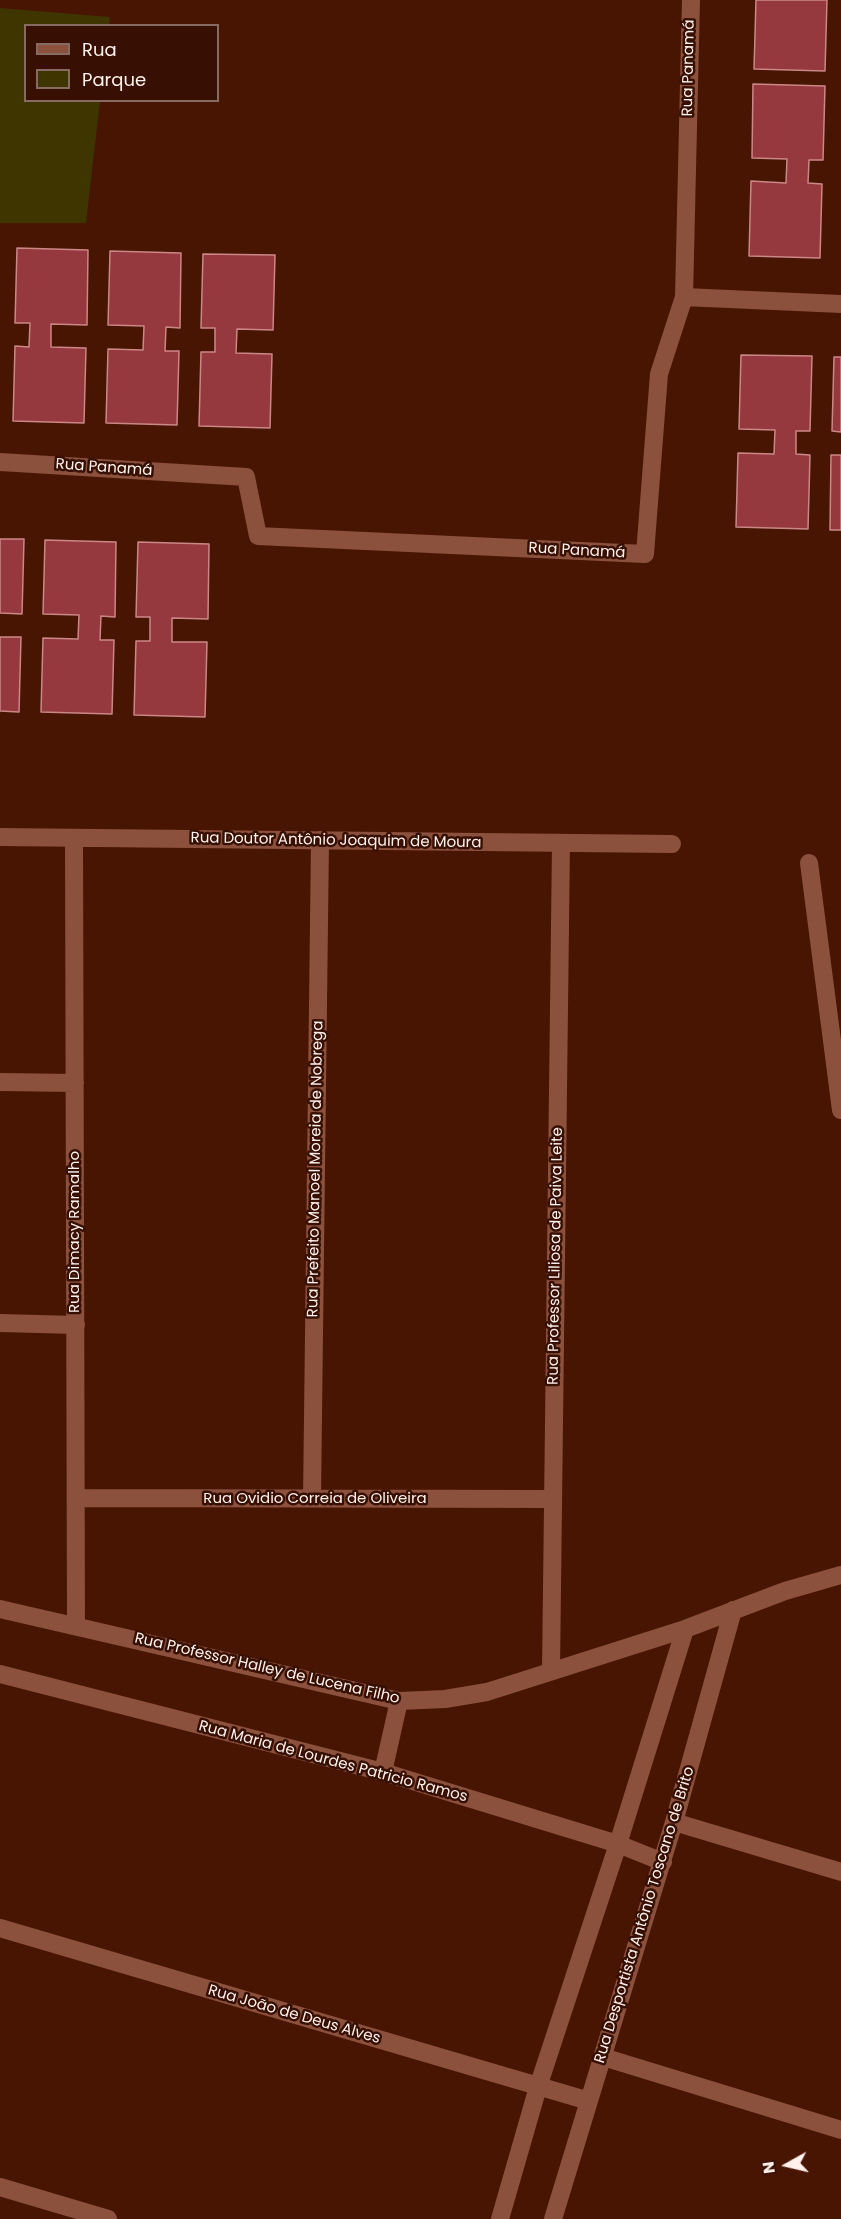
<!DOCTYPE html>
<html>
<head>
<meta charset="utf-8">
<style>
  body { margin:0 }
  #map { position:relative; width:841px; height:2219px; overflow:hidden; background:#481502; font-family:Poppins,sans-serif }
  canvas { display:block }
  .legend { position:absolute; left:24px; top:24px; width:195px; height:78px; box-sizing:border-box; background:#371003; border:2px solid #876a60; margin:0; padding:8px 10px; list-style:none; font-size:18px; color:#fff0ec }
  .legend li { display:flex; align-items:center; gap:12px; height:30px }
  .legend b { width:30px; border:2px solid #876a60 }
  .north { position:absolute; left:757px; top:2135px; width:60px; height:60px; -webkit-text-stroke:4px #371003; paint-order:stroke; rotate:262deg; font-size:16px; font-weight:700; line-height:24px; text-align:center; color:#fff0ec }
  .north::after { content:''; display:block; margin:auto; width:21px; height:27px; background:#fff0ec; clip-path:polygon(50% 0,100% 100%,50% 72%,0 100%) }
</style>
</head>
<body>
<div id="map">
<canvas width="841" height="2219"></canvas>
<ul class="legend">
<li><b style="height:8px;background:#8b513d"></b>Rua</li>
<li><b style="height:16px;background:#3e3500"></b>Parque</li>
</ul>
<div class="north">N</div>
</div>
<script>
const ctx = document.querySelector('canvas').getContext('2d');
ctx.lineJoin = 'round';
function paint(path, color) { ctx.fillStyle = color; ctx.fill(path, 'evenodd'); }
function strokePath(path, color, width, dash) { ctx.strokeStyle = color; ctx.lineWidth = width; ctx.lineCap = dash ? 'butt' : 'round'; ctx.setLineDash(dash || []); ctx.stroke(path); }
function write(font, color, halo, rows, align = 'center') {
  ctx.font = font + ' Poppins,sans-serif'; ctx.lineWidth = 5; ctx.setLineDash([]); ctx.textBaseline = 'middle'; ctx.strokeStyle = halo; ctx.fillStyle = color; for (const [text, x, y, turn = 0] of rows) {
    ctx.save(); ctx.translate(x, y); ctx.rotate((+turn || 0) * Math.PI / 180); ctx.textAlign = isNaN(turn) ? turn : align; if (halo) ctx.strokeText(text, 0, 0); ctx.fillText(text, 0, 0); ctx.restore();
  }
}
paint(new Path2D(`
  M 0,8 L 110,17 L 109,25 L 26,26 L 26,100 L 100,101 L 86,223 L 0,223 Z`), '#3e3500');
const building = new Path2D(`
  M 756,0 L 827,0 L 825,71 L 754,69 Z
  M 753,84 L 825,86 L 823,160 L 809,160 L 808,183 L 822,184 L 820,258 L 749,256 L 751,181 L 786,183 L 787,159 L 752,158 Z
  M 17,248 L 88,250 L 87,325 L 51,324 L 51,347 L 86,348 L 84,423 L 13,421 L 15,346 L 29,347 L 30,323 L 15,323 Z
  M 110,251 L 181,253 L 180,328 L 166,327 L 165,351 L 179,351 L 177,425 L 106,423 L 108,349 L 143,350 L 144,326 L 108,325 Z
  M 203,254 L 275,255 L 273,330 L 237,329 L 236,353 L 272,354 L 270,428 L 199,426 L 201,352 L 215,352 L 215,328 L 201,328 Z
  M 741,355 L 812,356 L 810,431 L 796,431 L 796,454 L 810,455 L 808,529 L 736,527 L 738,453 L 774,454 L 775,430 L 739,429 Z
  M 834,357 L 841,357 L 841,432 L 832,431 Z
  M 831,455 L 841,455 L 841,530 L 830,530 Z
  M 0,539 L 24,539 L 22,614 L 0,613 Z
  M 45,540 L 116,542 L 115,617 L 101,616 L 100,640 L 114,640 L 112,714 L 41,712 L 43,638 L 78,639 L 79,615 L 43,614 Z
  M 138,542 L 209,544 L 208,619 L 172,618 L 172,642 L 207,642 L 205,717 L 134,715 L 136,641 L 150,641 L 150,617 L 136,617 Z
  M 0,637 L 21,637 L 19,712 L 0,711 Z`);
paint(building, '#95393e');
strokePath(building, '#cb8787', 1.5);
strokePath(new Path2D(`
  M 684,297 L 841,304
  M 0,462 L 246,477 L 258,536 L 645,554 L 659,374 L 684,297 L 691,0
  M 0,837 L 672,844
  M 74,838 L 76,1626
  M 809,863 L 841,1110
  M 0,1082 L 75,1083
  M 0,1323 L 76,1325
  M 76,1498 L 553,1499
  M 312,1498 L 320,840
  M 0,1609 L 399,1701 L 445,1699 L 487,1692 L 685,1629 L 785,1591 L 841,1575
  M 551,1670 L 561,843
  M 0,1674 L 383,1772 L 618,1844 L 663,1862
  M 383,1772 L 399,1701
  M 674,1822 L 841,1872
  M 0,1928 L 589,2101
  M 603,2057 L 841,2130
  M 0,2187 L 108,2219
  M 500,2219 L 538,2087 L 618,1844 L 685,1629
  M 553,2219 L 674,1822 L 733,1610`), '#8b513d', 18);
write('15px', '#fff0ec', '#371003', [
  ["Rua Panamá",689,68,-89],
  ["Rua Panamá",104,468,4],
  ["Rua Panamá",577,551,3],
  ["Rua Doutor Antônio Joaquim de Moura",336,841,1],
  ["Rua Prefeito Manoel Moreia de Nobrega",316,1169,-89],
  ["Rua Dimacy Ramalho",75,1232,-90],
  ["Rua Professor Liliosa de Paiva Leite",556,1256,-89],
  ["Rua Ovidio Correia de Oliveira",315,1499],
  ["Rua Professor Halley de Lucena Filho",267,1669,13],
  ["Rua Maria de Lourdes Patricio Ramos",333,1762,15],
  ["Rua Desportista Antônio Toscano de Brito",645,1915,-73],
  ["Rua João de Deus Alves",294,2015,16]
]);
</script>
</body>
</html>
